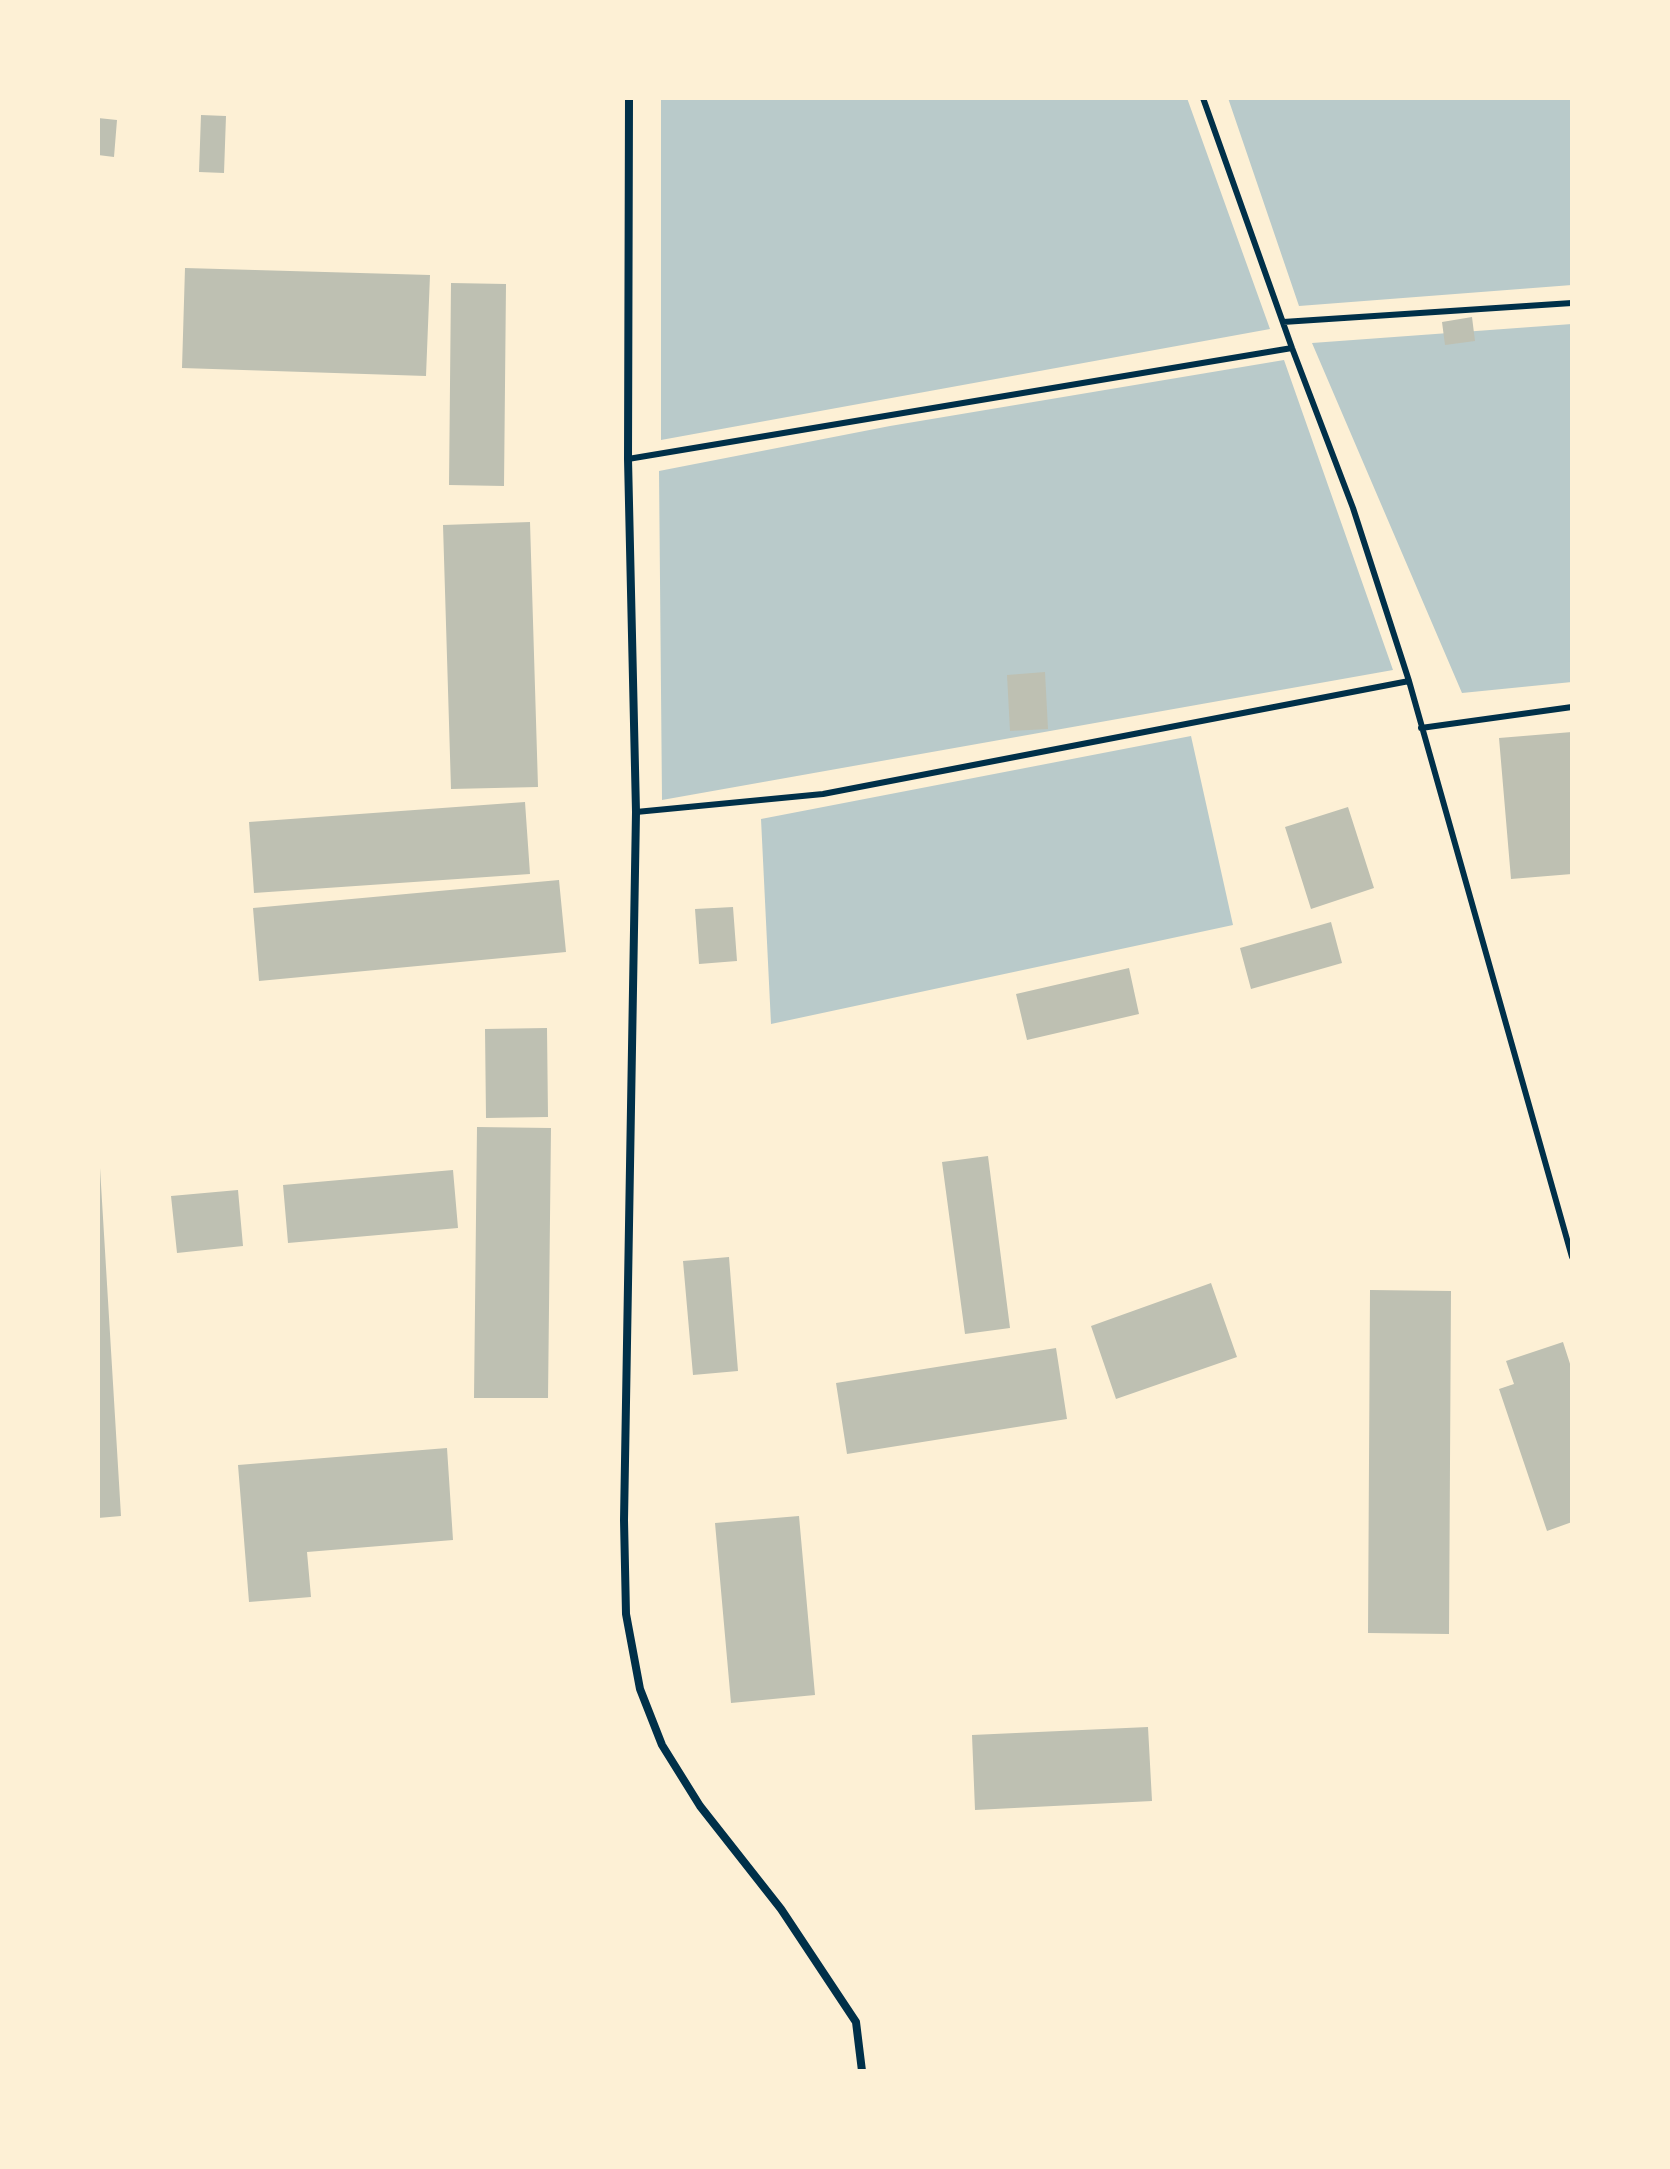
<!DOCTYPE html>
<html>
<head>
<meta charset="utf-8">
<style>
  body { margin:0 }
  #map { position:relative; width:1670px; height:2169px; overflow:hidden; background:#fdf0d5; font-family:"Noto Sans",sans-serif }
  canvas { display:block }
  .frame { position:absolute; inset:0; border:100px solid #fdf0d5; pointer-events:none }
</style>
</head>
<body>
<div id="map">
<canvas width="1670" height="2169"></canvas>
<div class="frame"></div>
</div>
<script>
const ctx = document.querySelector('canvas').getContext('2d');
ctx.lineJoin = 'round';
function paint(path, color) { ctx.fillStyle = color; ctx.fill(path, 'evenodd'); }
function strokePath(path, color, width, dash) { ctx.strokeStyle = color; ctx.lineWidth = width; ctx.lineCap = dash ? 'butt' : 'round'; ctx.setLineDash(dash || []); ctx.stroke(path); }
paint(new Path2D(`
  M 661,98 L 1187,98 L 1270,329 L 661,440 Z
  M 1228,98 L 1572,98 L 1572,285 L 1299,306 Z
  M 1572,324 L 1572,682 L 1462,693 L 1312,343 Z
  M 1284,360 L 1393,670 L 662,800 L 659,471 L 890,426 Z
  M 1191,736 L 1233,925 L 771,1024 L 761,819 Z`), '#b9caca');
paint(new Path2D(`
  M 201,115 L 226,116 L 224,173 L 199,172 Z
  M 98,118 L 117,120 L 114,157 L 98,155 Z
  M 185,268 L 430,275 L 426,376 L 182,368 Z
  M 451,283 L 506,284 L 504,486 L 449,485 Z
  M 1472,317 L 1475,341 L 1445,345 L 1442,322 Z
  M 530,522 L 538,787 L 451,789 L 443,525 Z
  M 1045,672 L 1048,729 L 1010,731 L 1007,675 Z
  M 1572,732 L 1572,874 L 1511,879 L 1499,738 Z
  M 525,802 L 530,874 L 254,893 L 249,822 Z
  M 1348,807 L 1374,888 L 1311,909 L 1285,827 Z
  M 559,880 L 566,952 L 259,981 L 253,908 Z
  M 733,907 L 737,961 L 699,964 L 695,909 Z
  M 1331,922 L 1342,963 L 1251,989 L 1240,948 Z
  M 1129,968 L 1139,1014 L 1027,1040 L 1016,994 Z
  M 547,1028 L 548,1117 L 486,1118 L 485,1029 Z
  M 477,1127 L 551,1128 L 548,1398 L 474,1398 Z
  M 988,1156 L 1010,1328 L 965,1334 L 942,1162 Z
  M 98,1168 L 100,1168 L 121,1516 L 98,1518 Z
  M 453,1170 L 458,1228 L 288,1243 L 283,1185 Z
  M 238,1190 L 243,1246 L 177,1253 L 171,1196 Z
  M 729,1257 L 738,1371 L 693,1375 L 683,1261 Z
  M 1211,1283 L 1237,1357 L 1116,1399 L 1091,1326 Z
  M 1370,1290 L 1451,1291 L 1449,1634 L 1368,1633 Z
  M 1563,1342 L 1572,1370 L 1572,1522 L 1547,1531 L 1499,1389 L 1514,1384 L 1506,1361 Z
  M 1056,1348 L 1067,1419 L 847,1454 L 836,1383 Z
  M 447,1448 L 453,1540 L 307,1552 L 311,1597 L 249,1602 L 238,1465 Z
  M 799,1516 L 815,1695 L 731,1703 L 715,1523 Z
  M 1148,1727 L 1152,1801 L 975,1810 L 972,1735 Z`), '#bec0b2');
strokePath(new Path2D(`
  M 1203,98 L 1292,348 L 1353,508 L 1409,681 L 1572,1257
  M 1283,322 L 1572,303
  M 628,459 L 1292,348
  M 1421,728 L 1572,707
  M 636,812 L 823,794 L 1409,681`), '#003049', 6);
strokePath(new Path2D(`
  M 629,98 L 628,459 L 636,812 L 624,1520 L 626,1614 L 640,1689 L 662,1745 L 700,1806 L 781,1909 L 856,2022 L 862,2071`), '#003049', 8);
</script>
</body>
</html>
